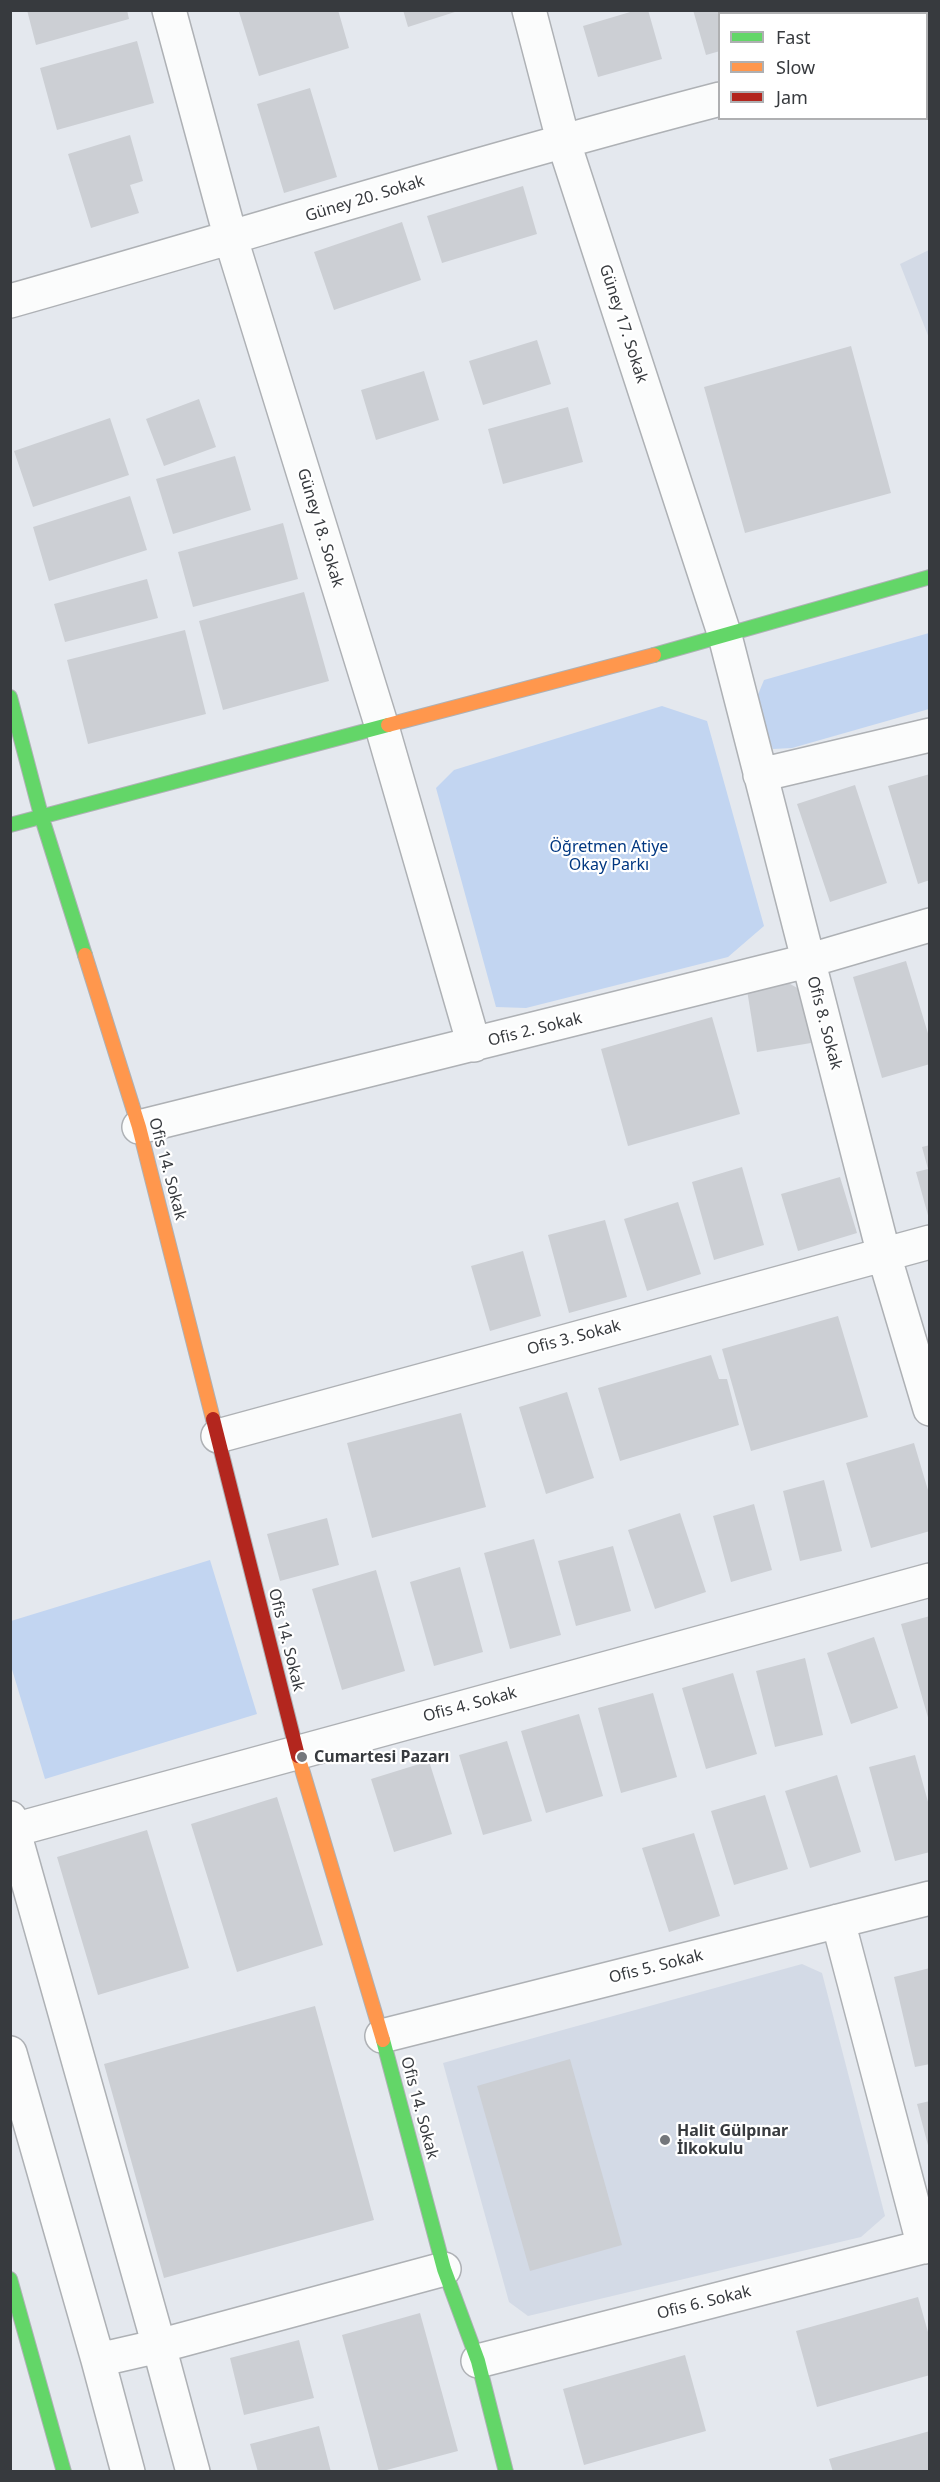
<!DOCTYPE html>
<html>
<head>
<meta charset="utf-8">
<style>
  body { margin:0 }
  #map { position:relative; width:940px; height:2482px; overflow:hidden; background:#e4e8ee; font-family:"Noto Sans",sans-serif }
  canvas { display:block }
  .frame { position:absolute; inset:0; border:12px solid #373a3e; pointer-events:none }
  .legend { position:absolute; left:718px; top:12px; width:210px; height:108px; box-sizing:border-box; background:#fff; border:2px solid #afb0b2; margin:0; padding:8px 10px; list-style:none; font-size:18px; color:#373a3e }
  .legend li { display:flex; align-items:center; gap:12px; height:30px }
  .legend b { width:30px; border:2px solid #afb0b2 }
</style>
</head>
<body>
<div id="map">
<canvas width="940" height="2482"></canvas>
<div class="frame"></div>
<ul class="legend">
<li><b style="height:8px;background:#63d668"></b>Fast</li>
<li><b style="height:8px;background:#ff974d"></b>Slow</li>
<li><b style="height:8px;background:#b3261e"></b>Jam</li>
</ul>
</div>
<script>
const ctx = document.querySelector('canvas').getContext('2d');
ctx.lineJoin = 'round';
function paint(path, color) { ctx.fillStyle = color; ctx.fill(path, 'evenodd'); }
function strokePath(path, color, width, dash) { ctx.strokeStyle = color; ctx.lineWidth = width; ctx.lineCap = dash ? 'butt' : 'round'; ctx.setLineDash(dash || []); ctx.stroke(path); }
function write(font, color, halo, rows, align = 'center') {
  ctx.font = font + ' "Noto Sans",sans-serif'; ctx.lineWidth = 4.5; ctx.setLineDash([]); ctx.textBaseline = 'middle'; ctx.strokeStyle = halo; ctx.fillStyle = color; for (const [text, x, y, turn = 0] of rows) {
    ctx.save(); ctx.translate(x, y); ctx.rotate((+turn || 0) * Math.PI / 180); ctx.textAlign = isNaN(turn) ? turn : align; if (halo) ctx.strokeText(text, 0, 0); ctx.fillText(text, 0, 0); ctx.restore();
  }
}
paint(new Path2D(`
  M 929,250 L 929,338 L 900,264 Z
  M 802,1964 L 822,1973 L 885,2216 L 861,2237 L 528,2316 L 509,2302 L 443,2063 Z`), '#d3dae6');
paint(new Path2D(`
  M 929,633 L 929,709 L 792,748 L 773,749 L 763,724 L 757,697 L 764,680 Z
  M 662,706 L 707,721 L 764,926 L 728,957 L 526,1008 L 496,1007 L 436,788 L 454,770 Z
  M 210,1560 L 257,1714 L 45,1779 L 11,1666 L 11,1621 Z`), '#c2d5f1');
paint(new Path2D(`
  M 27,10 L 127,10 L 129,19 L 36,45 Z
  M 243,10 L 338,10 L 349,48 L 259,76 L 239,12 Z
  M 403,10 L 458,10 L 458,11 L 408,27 Z
  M 637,10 L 648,10 L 662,59 L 598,77 L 583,26 Z
  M 693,10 L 758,10 L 759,14 L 720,14 L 720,51 L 706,55 Z
  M 137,41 L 154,103 L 57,130 L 40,68 Z
  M 310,88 L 337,177 L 284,193 L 257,104 Z
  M 130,135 L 143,181 L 130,185 L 139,213 L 91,228 L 68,154 Z
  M 523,186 L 537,234 L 442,263 L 427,216 Z
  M 402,222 L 421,280 L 334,310 L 314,252 Z
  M 537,340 L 551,384 L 483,405 L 469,361 Z
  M 851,346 L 891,493 L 745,533 L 704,387 Z
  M 424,371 L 439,420 L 376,440 L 361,390 Z
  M 199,399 L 216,447 L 164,466 L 146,419 Z
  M 568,407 L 583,462 L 503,484 L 488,429 Z
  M 110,418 L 129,475 L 33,507 L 14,451 Z
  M 235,456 L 251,510 L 173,534 L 156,479 Z
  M 130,496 L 147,550 L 49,581 L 33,527 Z
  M 283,523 L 298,579 L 193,607 L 178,552 Z
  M 147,579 L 158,618 L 65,642 L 54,604 Z
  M 304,592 L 329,681 L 223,710 L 199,621 Z
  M 185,630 L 206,714 L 88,744 L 67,660 Z
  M 930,774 L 930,880 L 918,884 L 888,786 Z
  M 855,785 L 887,883 L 830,902 L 797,804 Z
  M 906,961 L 930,1040 L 930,1064 L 882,1078 L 853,977 Z
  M 783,980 L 801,990 L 811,1043 L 757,1052 L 747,990 Z
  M 712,1017 L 740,1114 L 628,1146 L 601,1049 Z
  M 930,1145 L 930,1219 L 929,1219 L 916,1172 L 928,1169 L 922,1147 Z
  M 742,1167 L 764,1245 L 714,1260 L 692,1182 Z
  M 840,1177 L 857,1233 L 798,1251 L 781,1194 Z
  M 678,1202 L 701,1274 L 647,1291 L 624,1219 Z
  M 605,1220 L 627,1297 L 569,1313 L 548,1235 Z
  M 523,1251 L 541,1316 L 490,1331 L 471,1266 Z
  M 838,1316 L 868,1417 L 751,1451 L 722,1349 Z
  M 711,1355 L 719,1379 L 727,1379 L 739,1425 L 620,1461 L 598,1388 Z
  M 567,1392 L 594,1478 L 546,1494 L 519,1407 Z
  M 461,1413 L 486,1507 L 372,1538 L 347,1443 Z
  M 914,1443 L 930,1497 L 930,1531 L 871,1548 L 846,1463 Z
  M 824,1480 L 842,1551 L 800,1561 L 783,1491 Z
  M 754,1504 L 772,1570 L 731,1582 L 713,1516 Z
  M 680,1513 L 706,1592 L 655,1609 L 628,1530 Z
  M 327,1518 L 339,1565 L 280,1581 L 267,1534 Z
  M 534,1539 L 561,1635 L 510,1649 L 484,1553 Z
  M 613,1546 L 631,1611 L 576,1626 L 558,1561 Z
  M 460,1567 L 483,1652 L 434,1666 L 410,1582 Z
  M 376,1570 L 405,1671 L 342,1690 L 312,1589 Z
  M 930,1616 L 930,1721 L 929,1721 L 901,1624 Z
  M 874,1637 L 898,1708 L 851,1724 L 827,1653 Z
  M 805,1658 L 823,1735 L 775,1747 L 756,1671 Z
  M 733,1673 L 757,1754 L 706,1769 L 682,1688 Z
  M 653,1693 L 677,1777 L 621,1793 L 598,1708 Z
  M 579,1714 L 603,1796 L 546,1813 L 521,1731 Z
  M 507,1741 L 532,1821 L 483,1835 L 459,1755 Z
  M 915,1755 L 930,1809 L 930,1852 L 895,1861 L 869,1767 Z
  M 429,1761 L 452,1834 L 394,1852 L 371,1779 Z
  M 837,1775 L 861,1852 L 810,1868 L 785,1791 Z
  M 765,1795 L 788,1869 L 734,1885 L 711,1811 Z
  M 277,1797 L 323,1945 L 237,1972 L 191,1824 Z
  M 147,1830 L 189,1968 L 98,1995 L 57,1857 Z
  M 694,1833 L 720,1916 L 669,1932 L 642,1848 Z
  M 930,1968 L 930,2064 L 915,2067 L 894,1977 Z
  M 315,2006 L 374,2220 L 164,2278 L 104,2064 Z
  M 570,2059 L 622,2245 L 530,2271 L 477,2086 Z
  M 930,2101 L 930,2149 L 929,2149 L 917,2104 Z
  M 918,2297 L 930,2339 L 930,2375 L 817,2407 L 796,2331 Z
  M 420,2313 L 458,2451 L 379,2472 L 342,2335 Z
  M 299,2340 L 314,2398 L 244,2415 L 230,2358 Z
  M 685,2355 L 706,2431 L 584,2465 L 563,2389 Z
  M 319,2426 L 331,2472 L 258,2472 L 250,2444 Z
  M 930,2431 L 930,2472 L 833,2472 L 829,2459 Z`), '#cccfd4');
const street = new Path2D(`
  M 169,10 L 231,239 L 382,727 L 474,1045
  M 529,10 L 563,140 L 725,636 L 884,1255 L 930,1409
  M 816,10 L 817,14
  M 926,43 L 930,42
  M 10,301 C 247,234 482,161 720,99
  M 760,775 L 930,735
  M 139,1127 L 807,961 L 930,925
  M 218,1436 L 930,1242
  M 10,1818 L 159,2346 L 98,2360 L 128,2472
  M 10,1831 L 930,1580
  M 838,1921 L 924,2247
  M 382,2036 L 930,1898
  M 10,2053 L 98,2360
  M 478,2361 L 930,2245
  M 193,2472 L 159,2346 L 444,2269`);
const fast = new Path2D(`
  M 654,655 L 930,577
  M 10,697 L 41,815 L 85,955
  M 10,825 L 388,725
  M 383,2040 L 444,2269 L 478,2361 L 506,2472
  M 10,2279 L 64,2472`);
const slow = new Path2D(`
  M 388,725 L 654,655
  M 85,955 L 139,1127 L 213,1419
  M 298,1756 L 383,2040`);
const jam = new Path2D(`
  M 213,1419 L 298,1756`);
strokePath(street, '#aeb1b5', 36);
strokePath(fast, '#aeb1b5', 16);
strokePath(slow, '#aeb1b5', 16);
strokePath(jam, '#aeb1b5', 16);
strokePath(street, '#fbfcfc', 33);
strokePath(fast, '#63d668', 14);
strokePath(slow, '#ff974d', 14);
strokePath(jam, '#b3261e', 14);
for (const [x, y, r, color] of [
  [302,1757,6,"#74777c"],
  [665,2140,6,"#74777c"]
]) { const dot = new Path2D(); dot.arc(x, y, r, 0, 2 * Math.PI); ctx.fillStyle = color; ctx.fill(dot); strokePath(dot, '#fff', 2); }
write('16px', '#373a3e', '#fff', [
  ["Güney 20. Sokak",365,199,-17],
  ["Güney 17. Sokak",623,324,72],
  ["Güney 18. Sokak",320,528,73],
  ["Ofis 8. Sokak",824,1023,75],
  ["Ofis 2. Sokak",535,1030,-14],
  ["Ofis 14. Sokak",167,1169,75],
  ["Ofis 3. Sokak",574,1338,-15],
  ["Ofis 14. Sokak",286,1640,76],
  ["Ofis 4. Sokak",470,1705,-15],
  ["Ofis 5. Sokak",656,1967,-14],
  ["Ofis 14. Sokak",419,2108,75],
  ["Ofis 6. Sokak",704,2303,-14]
]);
write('16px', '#003781', '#fff', [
  ["Öğretmen Atiye",609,847],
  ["Okay Parkı",609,865]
]);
write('bold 16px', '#373a3e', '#fff', [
  ["Cumartesi Pazarı",314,1757],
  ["Halit Gülpınar",677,2131],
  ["İlkokulu",677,2149]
], 'left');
</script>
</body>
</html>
